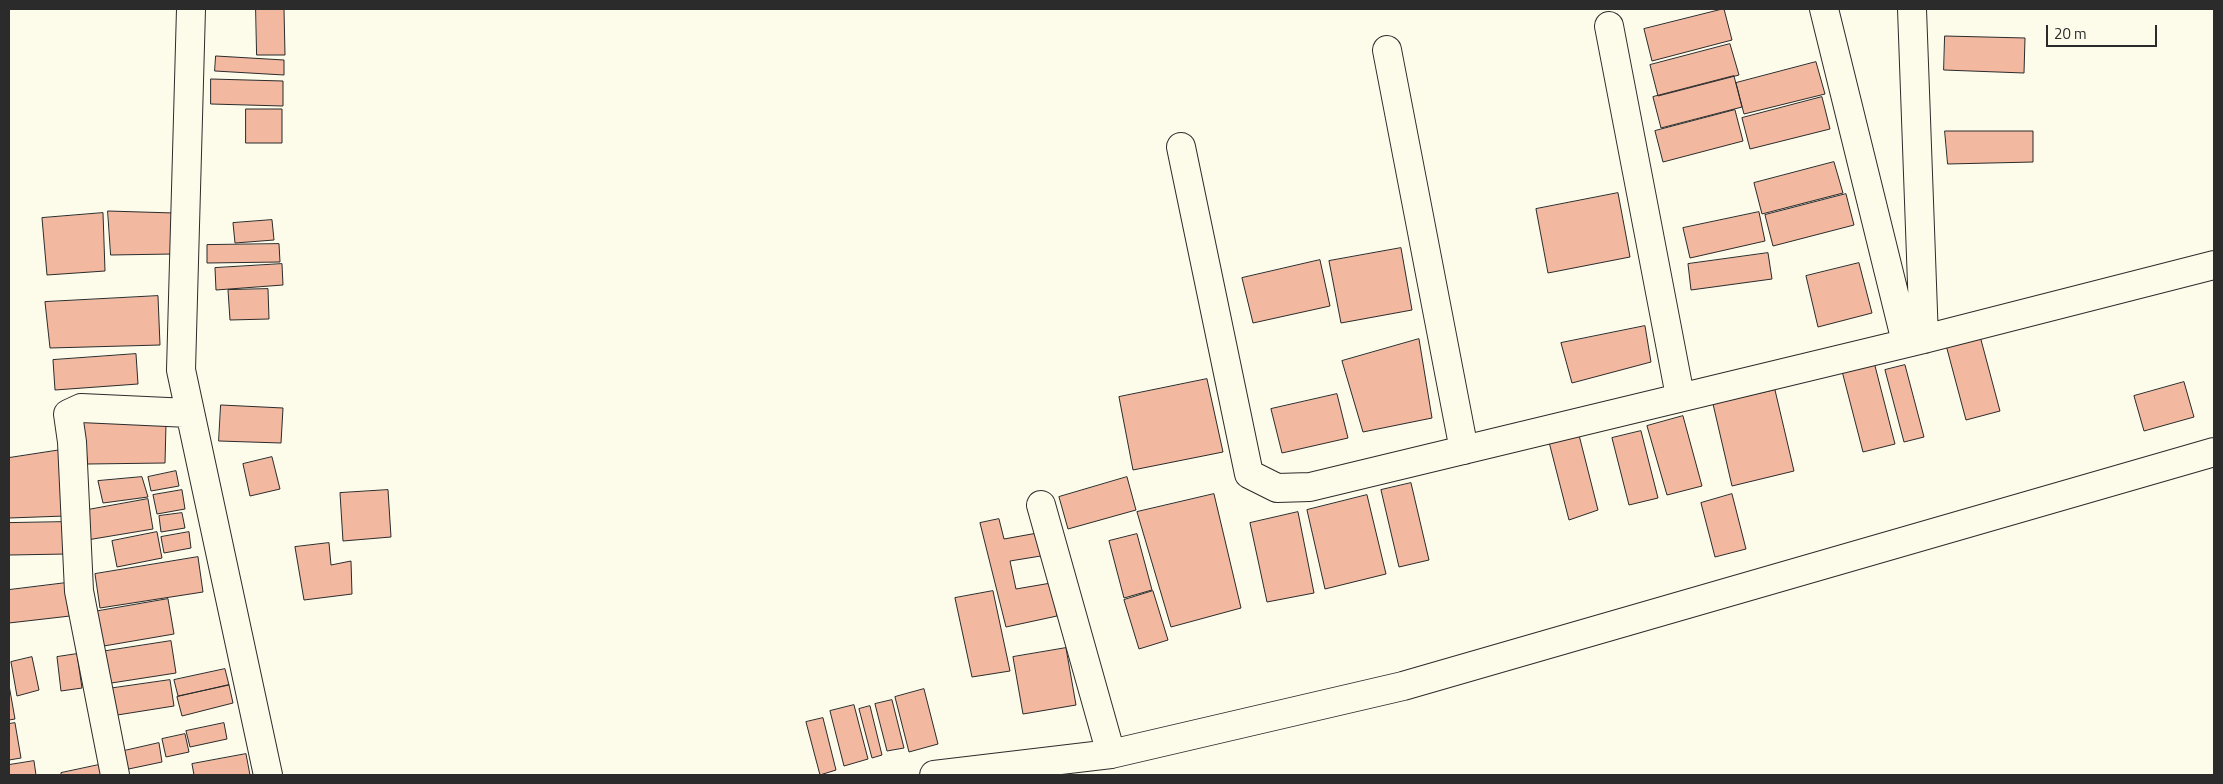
<!DOCTYPE html>
<html>
<head>
<meta charset="utf-8">
<style>
  body { margin:0 }
  #map { position:relative; width:2223px; height:784px; overflow:hidden; background:#fdfbea; font-family:"Titillium Web",sans-serif }
  canvas { display:block }
  .frame { position:absolute; inset:0; border:10px solid #2b2b2b; pointer-events:none }
  .scale { position:absolute; left:2046px; top:25px; width:111px; height:22px; box-sizing:border-box; border:2px solid #2b2b2b; border-top:0; padding-left:6px; font-size:15px; line-height:18px; white-space:nowrap; color:#2b2b2b; -webkit-text-stroke:4px #fdfbea; paint-order:stroke }
</style>
</head>
<body>
<div id="map">
<canvas width="2223" height="784"></canvas>
<div class="frame"></div>
<div class="scale">20 m</div>
</div>
<script>
const ctx = document.querySelector('canvas').getContext('2d');
ctx.lineJoin = 'round';
function paint(path, color) { ctx.fillStyle = color; ctx.fill(path, 'evenodd'); }
function strokePath(path, color, width, dash) { ctx.strokeStyle = color; ctx.lineWidth = width; ctx.lineCap = dash ? 'butt' : 'round'; ctx.setLineDash(dash || []); ctx.stroke(path); }
const building = new Path2D(`
  M 256,9 L 284,9 L 285,55 L 257,55 Z
  M 1724,9 L 1732,40 L 1652,61 L 1644,29 Z
  M 1945,36 L 2025,38 L 2024,73 L 1944,70 Z
  M 1730,44 L 1739,75 L 1658,96 L 1650,65 Z
  M 216,56 L 284,60 L 284,75 L 215,71 Z
  M 1816,62 L 1825,94 L 1744,114 L 1736,83 Z
  M 1734,76 L 1742,107 L 1661,128 L 1653,97 Z
  M 211,79 L 283,81 L 283,106 L 211,104 Z
  M 1822,97 L 1830,129 L 1750,149 L 1742,118 Z
  M 246,109 L 282,109 L 282,143 L 246,143 Z
  M 1735,110 L 1743,141 L 1663,162 L 1655,131 Z
  M 1945,131 L 2033,131 L 2033,162 L 1948,164 Z
  M 1834,162 L 1843,193 L 1762,214 L 1754,183 Z
  M 1618,193 L 1630,257 L 1548,273 L 1536,209 Z
  M 1846,194 L 1854,225 L 1773,246 L 1765,215 Z
  M 108,211 L 174,213 L 173,254 L 111,255 Z
  M 1759,212 L 1765,241 L 1690,258 L 1683,228 Z
  M 103,213 L 105,271 L 47,275 L 42,218 Z
  M 272,220 L 274,240 L 235,243 L 233,223 Z
  M 279,244 L 280,262 L 207,263 L 207,245 Z
  M 1401,248 L 1412,310 L 1341,323 L 1329,261 Z
  M 1768,253 L 1772,279 L 1691,290 L 1688,264 Z
  M 1320,260 L 1330,306 L 1253,323 L 1242,278 Z
  M 1859,263 L 1872,313 L 1818,327 L 1806,276 Z
  M 282,264 L 283,285 L 216,290 L 215,268 Z
  M 268,289 L 269,319 L 230,320 L 228,290 Z
  M 158,296 L 160,345 L 50,348 L 45,302 Z
  M 1645,326 L 1651,362 L 1572,383 L 1561,343 Z
  M 1980,336 L 2000,411 L 1966,420 L 1946,345 Z
  M 1419,339 L 1432,418 L 1363,432 L 1342,361 Z
  M 136,354 L 138,384 L 55,390 L 53,360 Z
  M 1874,362 L 1895,444 L 1863,452 L 1842,371 Z
  M 1905,365 L 1924,437 L 1904,442 L 1885,370 Z
  M 1207,379 L 1223,452 L 1133,470 L 1119,397 Z
  M 2184,382 L 2194,417 L 2144,431 L 2134,396 Z
  M 1775,390 L 1794,471 L 1732,486 L 1713,404 Z
  M 1337,394 L 1348,438 L 1282,453 L 1271,409 Z
  M 221,405 L 283,408 L 281,443 L 219,441 Z
  M 1683,416 L 1702,486 L 1667,495 L 1647,426 Z
  M 83,422 L 166,424 L 165,463 L 88,464 Z
  M 1641,431 L 1658,498 L 1629,505 L 1612,438 Z
  M 1579,435 L 1598,510 L 1569,520 L 1549,442 Z
  M 61,450 L 65,516 L 9,518 L 9,458 Z
  M 272,457 L 280,489 L 250,496 L 243,464 Z
  M 176,471 L 179,486 L 151,491 L 148,477 Z
  M 142,477 L 148,497 L 103,503 L 98,481 Z
  M 1127,477 L 1136,510 L 1068,529 L 1059,497 Z
  M 1411,483 L 1429,560 L 1399,567 L 1381,490 Z
  M 182,490 L 185,509 L 157,514 L 153,495 Z
  M 388,490 L 391,537 L 343,541 L 340,493 Z
  M 1214,494 L 1241,608 L 1171,627 L 1137,512 Z
  M 1732,494 L 1746,549 L 1715,557 L 1701,503 Z
  M 1367,495 L 1386,574 L 1325,589 L 1307,510 Z
  M 148,499 L 153,529 L 87,540 L 82,511 Z
  M 1298,512 L 1314,593 L 1267,602 L 1250,523 Z
  M 182,513 L 185,528 L 161,532 L 159,516 Z
  M 999,519 L 1004,539 L 1043,532 L 1047,555 L 1010,561 L 1016,589 L 1051,583 L 1057,616 L 1006,627 L 980,523 Z
  M 66,522 L 67,554 L 9,555 L 9,523 Z
  M 157,532 L 162,558 L 117,567 L 112,541 Z
  M 189,532 L 191,548 L 164,553 L 161,537 Z
  M 1137,534 L 1152,590 L 1124,598 L 1109,541 Z
  M 329,543 L 331,565 L 351,561 L 352,594 L 304,600 L 295,547 Z
  M 198,557 L 203,592 L 100,608 L 95,574 Z
  M 66,583 L 70,616 L 9,623 L 9,590 Z
  M 993,591 L 1010,671 L 972,677 L 955,598 Z
  M 1153,591 L 1168,640 L 1139,649 L 1124,600 Z
  M 168,599 L 174,634 L 98,647 L 93,612 Z
  M 171,641 L 176,673 L 105,684 L 100,652 Z
  M 1066,648 L 1076,705 L 1023,714 L 1013,657 Z
  M 77,654 L 82,688 L 61,691 L 57,657 Z
  M 32,657 L 39,690 L 17,696 L 11,662 Z
  M 225,669 L 229,685 L 178,696 L 174,680 Z
  M 170,680 L 174,706 L 111,716 L 107,689 Z
  M 9,685 L 15,719 L 9,720 Z
  M 229,685 L 233,703 L 182,716 L 177,697 Z
  M 924,689 L 938,744 L 909,752 L 895,697 Z
  M 892,700 L 904,748 L 887,751 L 875,704 Z
  M 854,705 L 868,759 L 844,766 L 830,711 Z
  M 870,706 L 882,755 L 872,758 L 859,709 Z
  M 823,718 L 836,770 L 820,775 L 806,722 Z
  M 15,723 L 21,758 L 9,760 L 9,724 Z
  M 224,723 L 227,739 L 190,747 L 186,731 Z
  M 185,734 L 189,752 L 166,757 L 162,739 Z
  M 159,743 L 162,762 L 119,771 L 115,753 Z
  M 246,754 L 250,775 L 194,775 L 192,764 Z
  M 34,761 L 36,775 L 9,775 L 9,765 Z
  M 108,763 L 110,775 L 61,775 L 61,773 Z`);
paint(building, '#f2b8a0');
strokePath(building, '#2b2b2b', 1);
const street = new Path2D(`
  M 191,9 L 181,370 L 268,775
  M 1824,9 L 1906,342
  M 1912,9 L 1924,339
  M 1609,26 L 1680,396
  M 1387,50 L 1464,450
  M 1181,147 L 1249,474 L 1277,488 L 1310,487 L 1924,339 L 2214,265
  M 1041,505 L 1111,754
  M 115,775 L 79,591 L 72,442 L 68,414 L 81,408 L 189,413
  M 934,775 L 1111,754 L 1403,686 L 2214,452`);
strokePath(street, '#2b2b2b', 30);
strokePath(street, '#fdfbea', 28);
</script>
</body>
</html>
